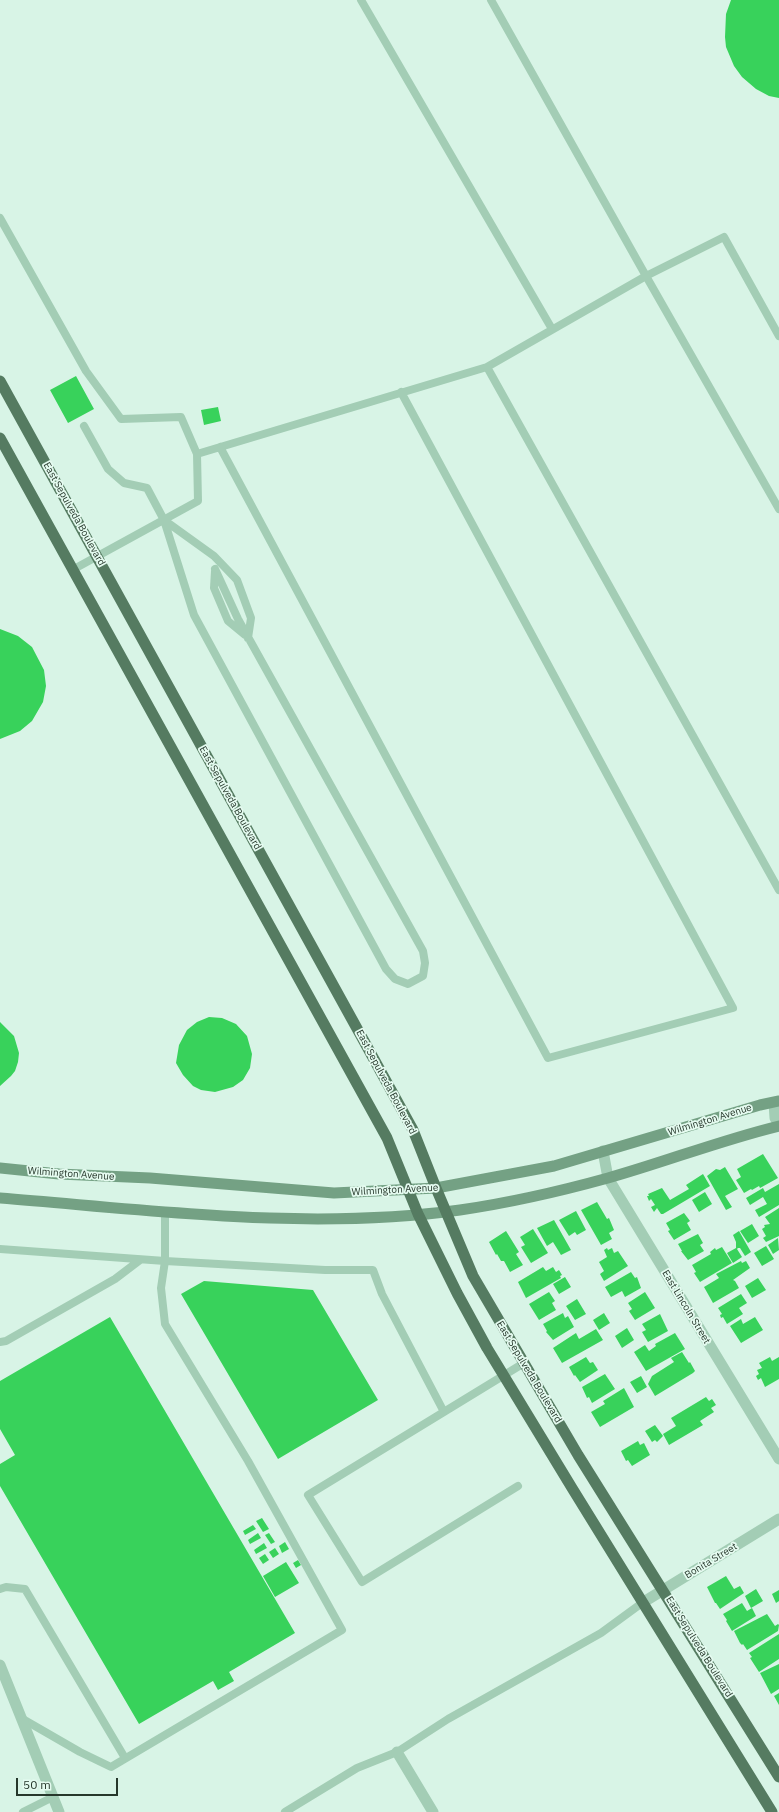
<!DOCTYPE html>
<html>
<head>
<meta charset="utf-8">
<style>
  body { margin:0 }
  #map { position:relative; width:779px; height:1812px; overflow:hidden; background:#d8f4e6; font-family:"IBM Plex Sans",sans-serif }
  canvas { display:block }
  .scale { position:absolute; left:16px; top:1778px; width:102px; height:18px; box-sizing:border-box; border:2px solid #26372b; border-top:0; padding-left:5px; font-size:12px; line-height:14px; white-space:nowrap; color:#26372b; -webkit-text-stroke:3px #e5fbf0; paint-order:stroke }
</style>
</head>
<body>
<div id="map">
<canvas width="779" height="1812"></canvas>
<div class="scale">50 m</div>
</div>
<script>
const ctx = document.querySelector('canvas').getContext('2d');
ctx.lineJoin = 'round';
function paint(path, color) { ctx.fillStyle = color; ctx.fill(path, 'evenodd'); }
function strokePath(path, color, width, dash) { ctx.strokeStyle = color; ctx.lineWidth = width; ctx.lineCap = dash ? 'butt' : 'round'; ctx.setLineDash(dash || []); ctx.stroke(path); }
function write(font, color, halo, rows, align = 'center') {
  ctx.font = font + ' "IBM Plex Sans",sans-serif'; ctx.lineWidth = 3.5; ctx.setLineDash([]); ctx.textBaseline = 'middle'; ctx.strokeStyle = halo; ctx.fillStyle = color; for (const [text, x, y, turn = 0] of rows) {
    ctx.save(); ctx.translate(x, y); ctx.rotate((+turn || 0) * Math.PI / 180); ctx.textAlign = isNaN(turn) ? turn : align; if (halo) ctx.strokeText(text, 0, 0); ctx.fillText(text, 0, 0); ctx.restore();
  }
}
paint(new Path2D(`
  M 731,0 L 779,0 L 779,98 L 769,96 L 756,89 L 742,77 L 734,66 L 726,47 L 725,37 L 726,14 Z
  M 76,376 L 94,409 L 68,423 L 50,390 Z
  M 218,407 L 221,421 L 204,425 L 201,410 Z
  M 0,629 L 18,636 L 32,647 L 44,670 L 46,686 L 43,702 L 32,721 L 20,731 L 0,739 Z
  M 209,1017 L 222,1018 L 236,1024 L 247,1036 L 252,1054 L 250,1068 L 243,1080 L 233,1087 L 215,1092 L 201,1090 L 193,1086 L 183,1075 L 176,1063 L 179,1045 L 187,1030 L 197,1022 Z
  M 0,1022 L 14,1036 L 19,1053 L 18,1062 L 15,1071 L 11,1076 L 0,1086 Z
  M 763,1154 L 778,1178 L 760,1188 L 759,1186 L 752,1190 L 751,1189 L 744,1193 L 736,1180 L 741,1177 L 737,1169 Z
  M 725,1167 L 738,1189 L 725,1196 L 732,1207 L 726,1210 L 707,1176 L 716,1169 L 720,1170 Z
  M 703,1174 L 710,1186 L 663,1214 L 661,1214 L 657,1208 L 654,1212 L 651,1207 L 655,1205 L 651,1199 L 649,1201 L 647,1196 L 649,1196 L 648,1194 L 662,1188 L 670,1200 L 689,1189 L 686,1185 Z
  M 779,1184 L 779,1205 L 759,1217 L 755,1210 L 767,1204 L 763,1197 L 750,1205 L 746,1198 L 763,1188 L 765,1192 Z
  M 705,1192 L 712,1204 L 699,1212 L 692,1200 Z
  M 597,1202 L 607,1219 L 609,1218 L 614,1230 L 609,1233 L 612,1239 L 601,1245 L 581,1210 Z
  M 779,1208 L 779,1236 L 766,1242 L 763,1238 L 766,1236 L 762,1229 L 765,1227 L 764,1225 L 770,1224 L 765,1217 Z
  M 576,1211 L 586,1230 L 577,1235 L 575,1232 L 569,1236 L 559,1220 Z
  M 684,1213 L 690,1221 L 687,1223 L 691,1230 L 674,1240 L 668,1231 L 670,1230 L 666,1223 Z
  M 554,1220 L 571,1250 L 561,1255 L 553,1242 L 547,1246 L 537,1228 Z
  M 752,1224 L 759,1236 L 748,1243 L 740,1231 Z
  M 533,1229 L 548,1253 L 531,1263 L 521,1247 L 525,1245 L 520,1237 Z
  M 506,1231 L 519,1252 L 516,1254 L 523,1265 L 510,1272 L 504,1261 L 501,1261 L 497,1254 L 496,1255 L 489,1242 Z
  M 739,1231 L 751,1252 L 745,1256 L 740,1248 L 738,1248 L 737,1249 L 742,1257 L 733,1263 L 727,1253 L 736,1248 L 736,1242 L 733,1235 Z
  M 698,1234 L 703,1243 L 700,1245 L 704,1251 L 688,1260 L 681,1251 L 682,1251 L 678,1244 Z
  M 778,1238 L 779,1250 L 773,1254 L 768,1245 Z
  M 766,1246 L 774,1259 L 762,1266 L 754,1253 Z
  M 722,1247 L 732,1263 L 700,1282 L 694,1273 L 696,1272 L 692,1265 L 711,1254 L 710,1252 L 715,1248 L 716,1250 Z
  M 607,1248 L 608,1250 L 612,1248 L 614,1253 L 618,1251 L 628,1266 L 604,1281 L 600,1274 L 604,1271 L 599,1262 L 607,1257 L 604,1250 Z
  M 741,1261 L 742,1263 L 746,1261 L 750,1268 L 733,1280 L 735,1281 L 739,1288 L 713,1303 L 704,1287 L 719,1278 L 716,1274 Z
  M 543,1267 L 546,1271 L 553,1267 L 556,1272 L 559,1270 L 562,1275 L 560,1276 L 561,1278 L 526,1298 L 518,1282 Z
  M 631,1272 L 635,1278 L 637,1277 L 641,1288 L 625,1297 L 622,1291 L 611,1297 L 605,1287 Z
  M 565,1277 L 571,1287 L 559,1294 L 553,1284 Z
  M 758,1278 L 766,1290 L 752,1298 L 745,1286 Z
  M 204,1281 L 313,1290 L 378,1400 L 278,1459 L 181,1294 Z
  M 549,1292 L 555,1301 L 552,1303 L 556,1310 L 539,1320 L 529,1304 Z
  M 645,1292 L 655,1308 L 635,1320 L 629,1311 L 632,1309 L 628,1303 Z
  M 741,1294 L 747,1303 L 739,1308 L 743,1314 L 727,1324 L 723,1317 L 721,1318 L 720,1315 L 722,1314 L 718,1308 Z
  M 577,1299 L 586,1314 L 575,1320 L 566,1306 Z
  M 563,1313 L 565,1318 L 568,1316 L 574,1327 L 553,1340 L 546,1332 L 547,1331 L 543,1324 Z
  M 604,1313 L 610,1323 L 599,1330 L 593,1320 Z
  M 660,1314 L 668,1331 L 648,1342 L 642,1332 L 646,1330 L 642,1324 Z
  M 110,1317 L 295,1633 L 229,1672 L 234,1681 L 218,1690 L 213,1681 L 139,1724 L 0,1486 L 0,1464 L 15,1455 L 0,1429 L 0,1381 Z
  M 755,1317 L 763,1330 L 741,1343 L 730,1326 L 741,1319 L 743,1324 Z
  M 627,1328 L 634,1340 L 622,1348 L 615,1336 Z
  M 596,1329 L 603,1340 L 562,1363 L 553,1348 L 576,1333 L 579,1339 Z
  M 675,1333 L 685,1349 L 646,1371 L 634,1352 L 645,1345 L 649,1351 L 656,1346 L 655,1344 Z
  M 682,1352 L 689,1363 L 690,1362 L 695,1371 L 693,1373 L 655,1396 L 648,1384 L 652,1376 L 674,1362 L 671,1358 Z
  M 586,1357 L 590,1363 L 593,1362 L 598,1370 L 580,1382 L 575,1375 L 574,1376 L 569,1367 Z
  M 770,1357 L 772,1361 L 779,1357 L 779,1379 L 765,1387 L 761,1378 L 758,1380 L 756,1376 L 759,1374 L 757,1370 L 762,1368 L 759,1363 Z
  M 605,1374 L 615,1389 L 592,1403 L 589,1397 L 587,1398 L 582,1387 Z
  M 641,1376 L 647,1387 L 637,1393 L 630,1382 Z
  M 624,1388 L 634,1407 L 600,1427 L 591,1412 L 605,1404 L 603,1401 Z
  M 706,1397 L 709,1401 L 712,1399 L 716,1405 L 711,1408 L 714,1412 L 700,1421 L 703,1425 L 669,1445 L 663,1434 L 676,1426 L 671,1418 Z
  M 655,1425 L 663,1436 L 657,1442 L 655,1440 L 652,1442 L 645,1431 Z
  M 638,1441 L 640,1445 L 644,1443 L 650,1455 L 632,1466 L 628,1460 L 626,1461 L 621,1451 Z
  M 262,1518 L 269,1529 L 263,1532 L 256,1521 Z
  M 253,1525 L 256,1529 L 245,1535 L 243,1531 Z
  M 258,1533 L 261,1538 L 250,1544 L 248,1540 Z
  M 269,1533 L 275,1542 L 271,1544 L 265,1535 Z
  M 285,1542 L 289,1549 L 282,1553 L 279,1546 Z
  M 264,1543 L 267,1548 L 256,1554 L 254,1550 Z
  M 275,1548 L 279,1554 L 273,1558 L 269,1552 Z
  M 265,1554 L 269,1560 L 263,1564 L 259,1558 Z
  M 298,1560 L 301,1565 L 296,1568 L 293,1563 Z
  M 286,1562 L 299,1583 L 275,1597 L 263,1576 Z
  M 726,1576 L 734,1589 L 740,1586 L 744,1593 L 720,1609 L 716,1603 L 715,1603 L 707,1587 Z
  M 756,1589 L 763,1601 L 751,1608 L 745,1596 Z
  M 779,1590 L 779,1601 L 776,1603 L 772,1594 Z
  M 742,1603 L 747,1611 L 752,1608 L 756,1616 L 732,1631 L 726,1621 L 727,1620 L 723,1614 Z
  M 767,1614 L 775,1626 L 778,1624 L 779,1625 L 778,1631 L 747,1650 L 743,1644 L 742,1645 L 740,1643 L 734,1631 Z
  M 779,1634 L 779,1659 L 759,1672 L 750,1658 L 752,1657 L 749,1653 Z
  M 779,1664 L 779,1689 L 771,1694 L 760,1673 Z
  M 779,1693 L 779,1705 L 774,1696 Z`), '#38d25b');
strokePath(new Path2D(`
  M 361,0 L 552,329
  M 0,218 L 86,371 L 121,419 L 181,417 L 197,454
  M 779,336 L 724,237 L 646,276 L 779,509
  M 487,367 L 646,276 L 491,0
  M 84,426 L 108,469 L 124,483 L 147,488 L 164,520 L 194,615 L 386,969 L 395,979 L 408,984 L 423,976 L 425,963 L 423,951 L 238,619 L 215,569
  M 220,447 L 548,1058 L 733,1008 L 401,392
  M 164,520 L 214,556 L 237,580 L 251,618 L 248,638
  M 74,569 L 198,501 L 197,454 L 487,367 L 779,890
  M 215,571 L 214,588 L 228,621 L 245,635
  M 165,1211 L 165,1261 L 325,1270 L 373,1270 L 382,1294 L 444,1412
  M 0,1249 L 165,1261 L 161,1288 L 165,1324 L 248,1461 L 342,1630 L 111,1767 L 80,1752 L 21,1718
  M 0,1342 L 6,1341 L 115,1279 L 140,1260
  M 518,1486 L 362,1582 L 308,1495 L 524,1363
  M 0,1589 L 6,1587 L 25,1589 L 125,1758
  M 23,1812 L 53,1797
  M 285,1812 L 357,1768 L 397,1752 L 448,1719 L 601,1633 L 642,1603`), '#a3cdb5', 8);
strokePath(new Path2D(`
  M 774,1103 L 775,1118 L 779,1124
  M 603,1151 L 608,1178 L 779,1459
  M 642,1603 L 779,1519
  M 397,1752 L 433,1812`), '#a3cdb5', 11);
strokePath(new Path2D(`
  M 0,1665 L 59,1812`), '#a3cdb5', 11);
strokePath(new Path2D(`
  M 0,1168 L 59,1174 L 150,1178 L 334,1193 L 436,1188 L 554,1166 L 760,1105 L 779,1101
  M 0,1198 C 152,1210 308,1231 460,1210 C 508,1203 561,1191 608,1178 C 665,1162 721,1140 779,1126`), '#74a184', 11);
strokePath(new Path2D(`
  M 0,381 L 413,1130 L 436,1188 L 473,1276 L 578,1455 L 779,1777
  M 0,438 L 387,1138 L 418,1214 L 457,1293 L 487,1348 L 572,1488 L 772,1812`), '#557b61', 11);
write('10px', '#26372b', '#e5fbf0', [
  ["East Sepulveda Boulevard",74,514,61],
  ["East Sepulveda Boulevard",230,798,61],
  ["East Sepulveda Boulevard",386,1082,62],
  ["Wilmington Avenue",710,1120,-17],
  ["Wilmington Avenue",71,1174,4],
  ["Wilmington Avenue",395,1190,-3],
  ["East Lincoln Street",686,1307,59],
  ["East Sepulveda Boulevard",529,1372,59],
  ["Bonita Street",711,1561,-31],
  ["East Sepulveda Boulevard",699,1647,58]
]);
</script>
</body>
</html>
